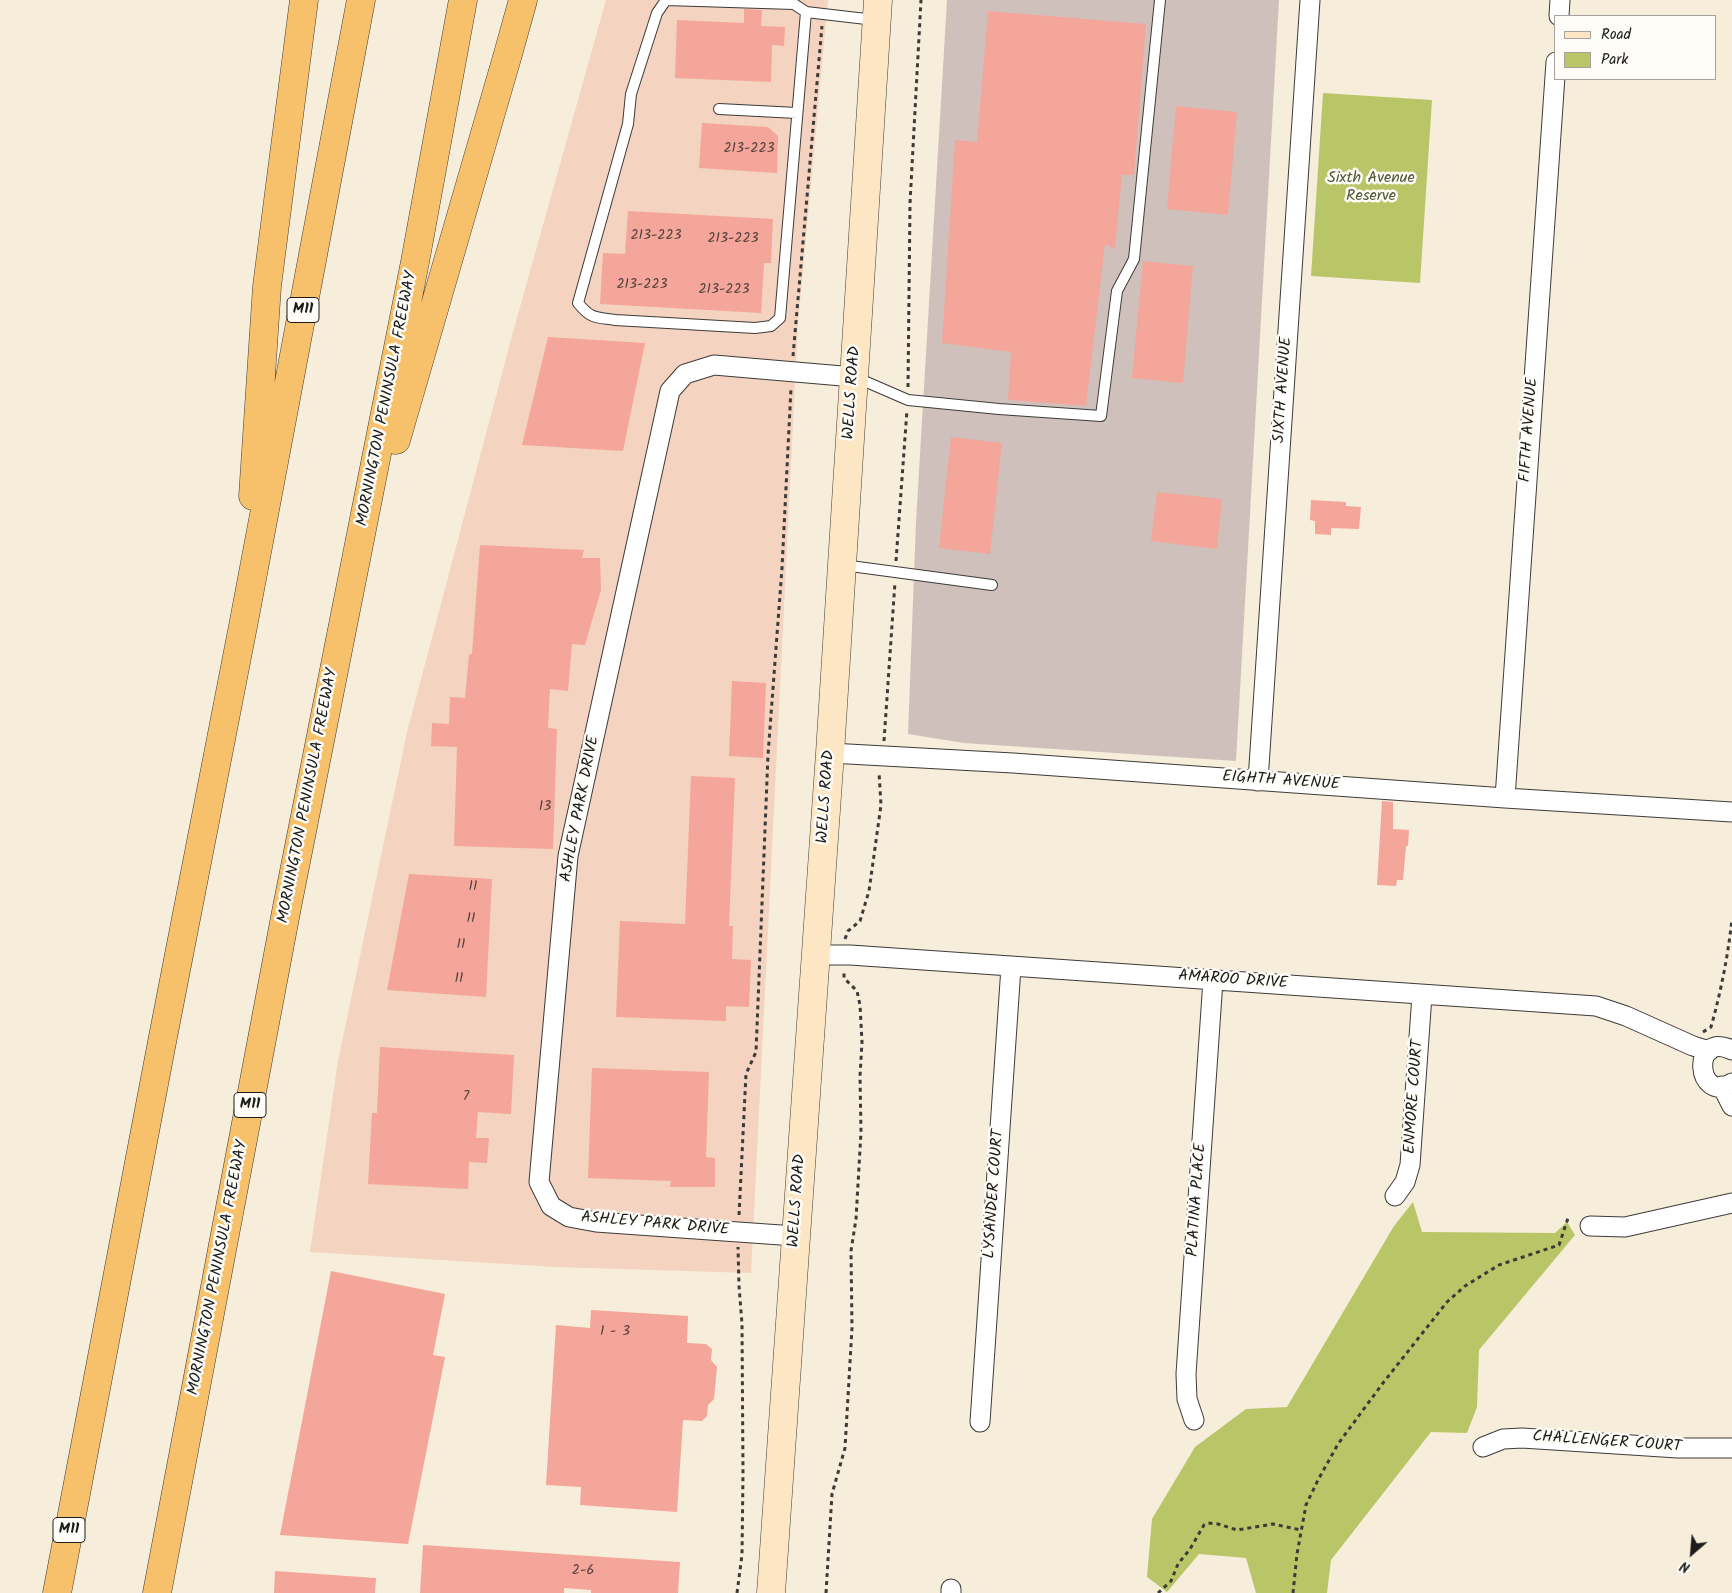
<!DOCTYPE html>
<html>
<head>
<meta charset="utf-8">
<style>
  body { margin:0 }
  #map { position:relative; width:1732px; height:1593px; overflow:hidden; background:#f6edda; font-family:Kalam,sans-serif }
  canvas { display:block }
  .legend { position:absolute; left:1554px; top:15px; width:162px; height:65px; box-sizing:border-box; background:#fdfcf7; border:1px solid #a3a29f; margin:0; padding:6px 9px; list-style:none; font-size:15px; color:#1c1c1c }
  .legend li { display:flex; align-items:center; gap:10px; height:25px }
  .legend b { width:25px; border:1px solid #a3a29f }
  .north { position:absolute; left:1667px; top:1528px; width:50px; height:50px; -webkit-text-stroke:4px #fdfcf7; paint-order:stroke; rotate:207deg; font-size:14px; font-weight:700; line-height:20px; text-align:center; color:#1c1c1c }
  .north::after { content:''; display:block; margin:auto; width:18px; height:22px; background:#1c1c1c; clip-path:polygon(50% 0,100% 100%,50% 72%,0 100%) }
</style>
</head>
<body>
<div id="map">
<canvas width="1732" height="1593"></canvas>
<ul class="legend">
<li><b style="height:6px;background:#fce6c4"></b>Road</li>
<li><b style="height:14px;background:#b9c668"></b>Park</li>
</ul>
<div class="north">N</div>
</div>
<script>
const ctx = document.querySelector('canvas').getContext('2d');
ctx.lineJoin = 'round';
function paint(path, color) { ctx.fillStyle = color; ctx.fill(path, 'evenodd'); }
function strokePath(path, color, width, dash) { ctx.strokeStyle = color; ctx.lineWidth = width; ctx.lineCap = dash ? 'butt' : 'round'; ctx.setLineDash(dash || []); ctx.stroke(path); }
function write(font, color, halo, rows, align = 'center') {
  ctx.font = font + ' Kalam,sans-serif'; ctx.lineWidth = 5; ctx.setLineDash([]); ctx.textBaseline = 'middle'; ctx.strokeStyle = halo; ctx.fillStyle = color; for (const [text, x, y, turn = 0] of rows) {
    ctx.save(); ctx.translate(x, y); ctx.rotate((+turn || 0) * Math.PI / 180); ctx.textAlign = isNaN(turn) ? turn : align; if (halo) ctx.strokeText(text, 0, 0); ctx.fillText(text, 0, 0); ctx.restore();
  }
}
paint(new Path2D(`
  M 606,0 L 828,0 L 798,323 L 751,1273 L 556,1267 L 310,1252 L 338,1061 L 407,732 L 513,332 Z`), '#f4d3c1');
paint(new Path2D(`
  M 947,0 L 1279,0 L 1236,761 L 964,743 L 908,734 L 916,522 Z`), '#d0c0bc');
paint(new Path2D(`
  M 1323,93 L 1432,100 L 1420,283 L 1311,276 Z
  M 1413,1202 L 1422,1232 L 1555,1233 L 1567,1222 L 1575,1235 L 1479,1350 L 1477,1407 L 1467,1433 L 1431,1432 L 1331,1560 L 1327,1593 L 1256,1593 L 1246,1558 L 1199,1554 L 1167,1592 L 1147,1577 L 1152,1519 L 1195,1447 L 1246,1409 L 1287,1407 L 1394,1226 Z`), '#b9c668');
paint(new Path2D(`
  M 744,9 L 762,10 L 761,26 L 785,27 L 784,46 L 772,45 L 771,82 L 675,78 L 677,20 L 744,23 Z
  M 988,11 L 1146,24 L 1134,175 L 1122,175 L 1115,249 L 1105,244 L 1086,406 L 1008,400 L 1011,352 L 942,343 L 955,140 L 977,142 Z
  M 1176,106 L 1237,112 L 1228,215 L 1167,209 Z
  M 702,123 L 768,127 L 778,136 L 777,173 L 699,168 Z
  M 628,211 L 773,219 L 771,263 L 764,263 L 761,313 L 600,304 L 603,253 L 625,254 Z
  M 1143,261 L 1193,266 L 1183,383 L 1132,378 Z
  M 548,337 L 645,343 L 623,451 L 522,445 Z
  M 951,437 L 1002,443 L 990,554 L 939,548 Z
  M 1157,492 L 1222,499 L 1217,549 L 1151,541 Z
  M 1311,500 L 1346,502 L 1346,506 L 1361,507 L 1359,529 L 1331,528 L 1331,535 L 1315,534 L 1315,521 L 1310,520 Z
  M 480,545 L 584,550 L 582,558 L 600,558 L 601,590 L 585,645 L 572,644 L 568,691 L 550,689 L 548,728 L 557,729 L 553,849 L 454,846 L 457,747 L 431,746 L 432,723 L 449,724 L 450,697 L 465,698 L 469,654 L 472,654 Z
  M 732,681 L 766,683 L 763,758 L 729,756 Z
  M 691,776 L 735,778 L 729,926 L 733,926 L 732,959 L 751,960 L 749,1007 L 726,1006 L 726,1021 L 616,1017 L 620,921 L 685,924 Z
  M 1382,801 L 1393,802 L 1393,829 L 1409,830 L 1408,846 L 1406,846 L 1403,880 L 1397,880 L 1396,886 L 1377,885 Z
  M 409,874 L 492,879 L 486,997 L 387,990 Z
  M 380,1047 L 514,1055 L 511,1114 L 478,1112 L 476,1138 L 489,1138 L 487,1163 L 469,1162 L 468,1189 L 368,1184 L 372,1113 L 377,1113 Z
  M 592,1068 L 709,1072 L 706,1157 L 715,1158 L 715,1187 L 670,1187 L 671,1181 L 588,1178 Z
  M 331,1271 L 445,1294 L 433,1355 L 445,1357 L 408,1544 L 280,1535 Z
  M 591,1310 L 688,1316 L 687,1343 L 706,1344 L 712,1349 L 711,1360 L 717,1367 L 714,1399 L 708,1405 L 707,1416 L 702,1421 L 683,1420 L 677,1512 L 580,1505 L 581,1487 L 546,1485 L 556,1325 L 590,1328 Z
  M 423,1545 L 680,1562 L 678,1593 L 591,1593 L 591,1590 L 564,1588 L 564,1593 L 420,1593 Z
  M 275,1571 L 376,1578 L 375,1593 L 274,1593 Z`), '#f3a699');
const lane = new Path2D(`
  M 806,12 L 794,4 L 666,0 L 657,13 L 631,94 L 628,124 L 578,303 C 591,319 595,317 615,320 L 755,328 L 771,326 L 780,318 L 806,12 L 875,20
  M 719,109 L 797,113
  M 855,377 L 908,400 L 999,409 L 1101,416 L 1117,291 L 1134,259 L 1160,0
  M 843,565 L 992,585`);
const street = new Path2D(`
  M 1559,16 L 1560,0
  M 830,753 L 1013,763 L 1505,798 L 1732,812
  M 1258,781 L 1310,0
  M 1505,798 L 1556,62
  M 816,955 L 850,955 L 1596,1006 L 1626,1016 L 1693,1046 L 1709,1051
  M 1732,1050 C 1690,1030 1696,1105 1732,1083
  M 1722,1086 L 1732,1106
  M 1395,1196 L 1405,1182 L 1410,1165 L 1422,995
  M 1590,1226 L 1625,1227 L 1732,1203
  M 795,1236 L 596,1222 L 569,1217 L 551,1206 L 539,1182 L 568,856 L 670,391 L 685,374 L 714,365 L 854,377
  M 1194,1420 L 1187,1399 L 1186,1374 L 1213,980
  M 980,1422 L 1011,967
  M 1483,1447 L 1503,1439 L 1522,1438 L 1678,1448 L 1732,1448
  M 951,1593 L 951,1589`);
const secondary = new Path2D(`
  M 771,1593 L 830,753 L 878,0`);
const highway = new Path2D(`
  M 396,440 L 508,54 L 523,0
  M 253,496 L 267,286 L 304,0
  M 57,1593 L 162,1042 L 244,621 L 361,0
  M 157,1593 L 287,907 L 415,262 L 463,0`);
strokePath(lane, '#3d3b38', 12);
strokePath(street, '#3d3b38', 21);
strokePath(secondary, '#3d3b38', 29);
strokePath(highway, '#3d3b38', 29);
strokePath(new Path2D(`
  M 793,356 L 822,26
  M 908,387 L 910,203 L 921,0
  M 896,561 L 907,410
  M 884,741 L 895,582
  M 845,939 L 848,931 L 860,921 L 869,891 L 881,805 L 879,772
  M 1703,1032 L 1711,1027 C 1721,991 1728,956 1732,919
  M 739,1215 L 746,1074 L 756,1052 L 768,755 L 782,568 L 791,388
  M 737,1593 L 742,1555 L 743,1473 L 742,1324 L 739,1286 L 738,1247
  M 826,1593 L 832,1494 L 845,1448 L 852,1328 L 851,1251 L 856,1219 L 861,1132 L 860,1076 L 862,1042 L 860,1005 L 857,991 L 844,978 L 844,970
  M 1158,1593 L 1171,1581 L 1178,1564 L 1190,1549 L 1204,1525 L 1208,1523 L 1218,1524 L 1237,1530 L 1273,1524 L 1301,1530
  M 1293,1593 L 1297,1554 L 1306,1505 L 1318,1480 L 1338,1444 L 1383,1383 L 1447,1302 L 1465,1286 L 1499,1265 L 1559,1245 L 1569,1215`), '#3d3b38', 3, [4, 4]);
strokePath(lane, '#fff', 10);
strokePath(street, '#fff', 19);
strokePath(secondary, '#fce6c4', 28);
strokePath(highway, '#f7c06b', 28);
write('14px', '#523e3b', null, [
  ["213-223",749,150],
  ["213-223",656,237],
  ["213-223",733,240],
  ["213-223",642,286],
  ["213-223",724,291],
  ["13",545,808],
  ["11",473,888],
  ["11",471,920],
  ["11",461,946],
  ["11",459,980],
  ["7",466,1098],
  ["1 - 3",615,1333],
  ["2-6",583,1572]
]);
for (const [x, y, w] of [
  [303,310,32],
  [250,1105,32],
  [69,1530,32]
]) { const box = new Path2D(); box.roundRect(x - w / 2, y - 12.5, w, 25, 4); ctx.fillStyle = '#fdfcf7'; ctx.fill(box); strokePath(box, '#1c1c1c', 1); }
write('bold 15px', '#1c1c1c', null, [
  ["M11",303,310],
  ["M11",250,1105],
  ["M11",69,1530]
]);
write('16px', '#535837', '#fdfcf7', [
  ["Sixth Avenue",1371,179],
  ["Reserve",1371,197]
]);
write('16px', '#1c1c1c', '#fdfcf7', [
  ["SIXTH AVENUE",1284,390,-86],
  ["WELLS ROAD",853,393,-86],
  ["MORNINGTON PENINSULA FREEWAY",388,399,-79],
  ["FIFTH AVENUE",1530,430,-86],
  ["EIGHTH AVENUE",1281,782,4],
  ["MORNINGTON PENINSULA FREEWAY",309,796,-79],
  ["WELLS ROAD",827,797,-86],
  ["ASHLEY PARK DRIVE",581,809,-79],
  ["AMAROO DRIVE",1233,981,4],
  ["ENMORE COURT",1415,1097,-86],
  ["LYSANDER COURT",995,1194,-86],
  ["PLATINA PLACE",1198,1200,-86],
  ["WELLS ROAD",798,1201,-86],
  ["ASHLEY PARK DRIVE",655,1225,5],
  ["MORNINGTON PENINSULA FREEWAY",219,1268,-79],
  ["CHALLENGER COURT",1607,1443,4]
]);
</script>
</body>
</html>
